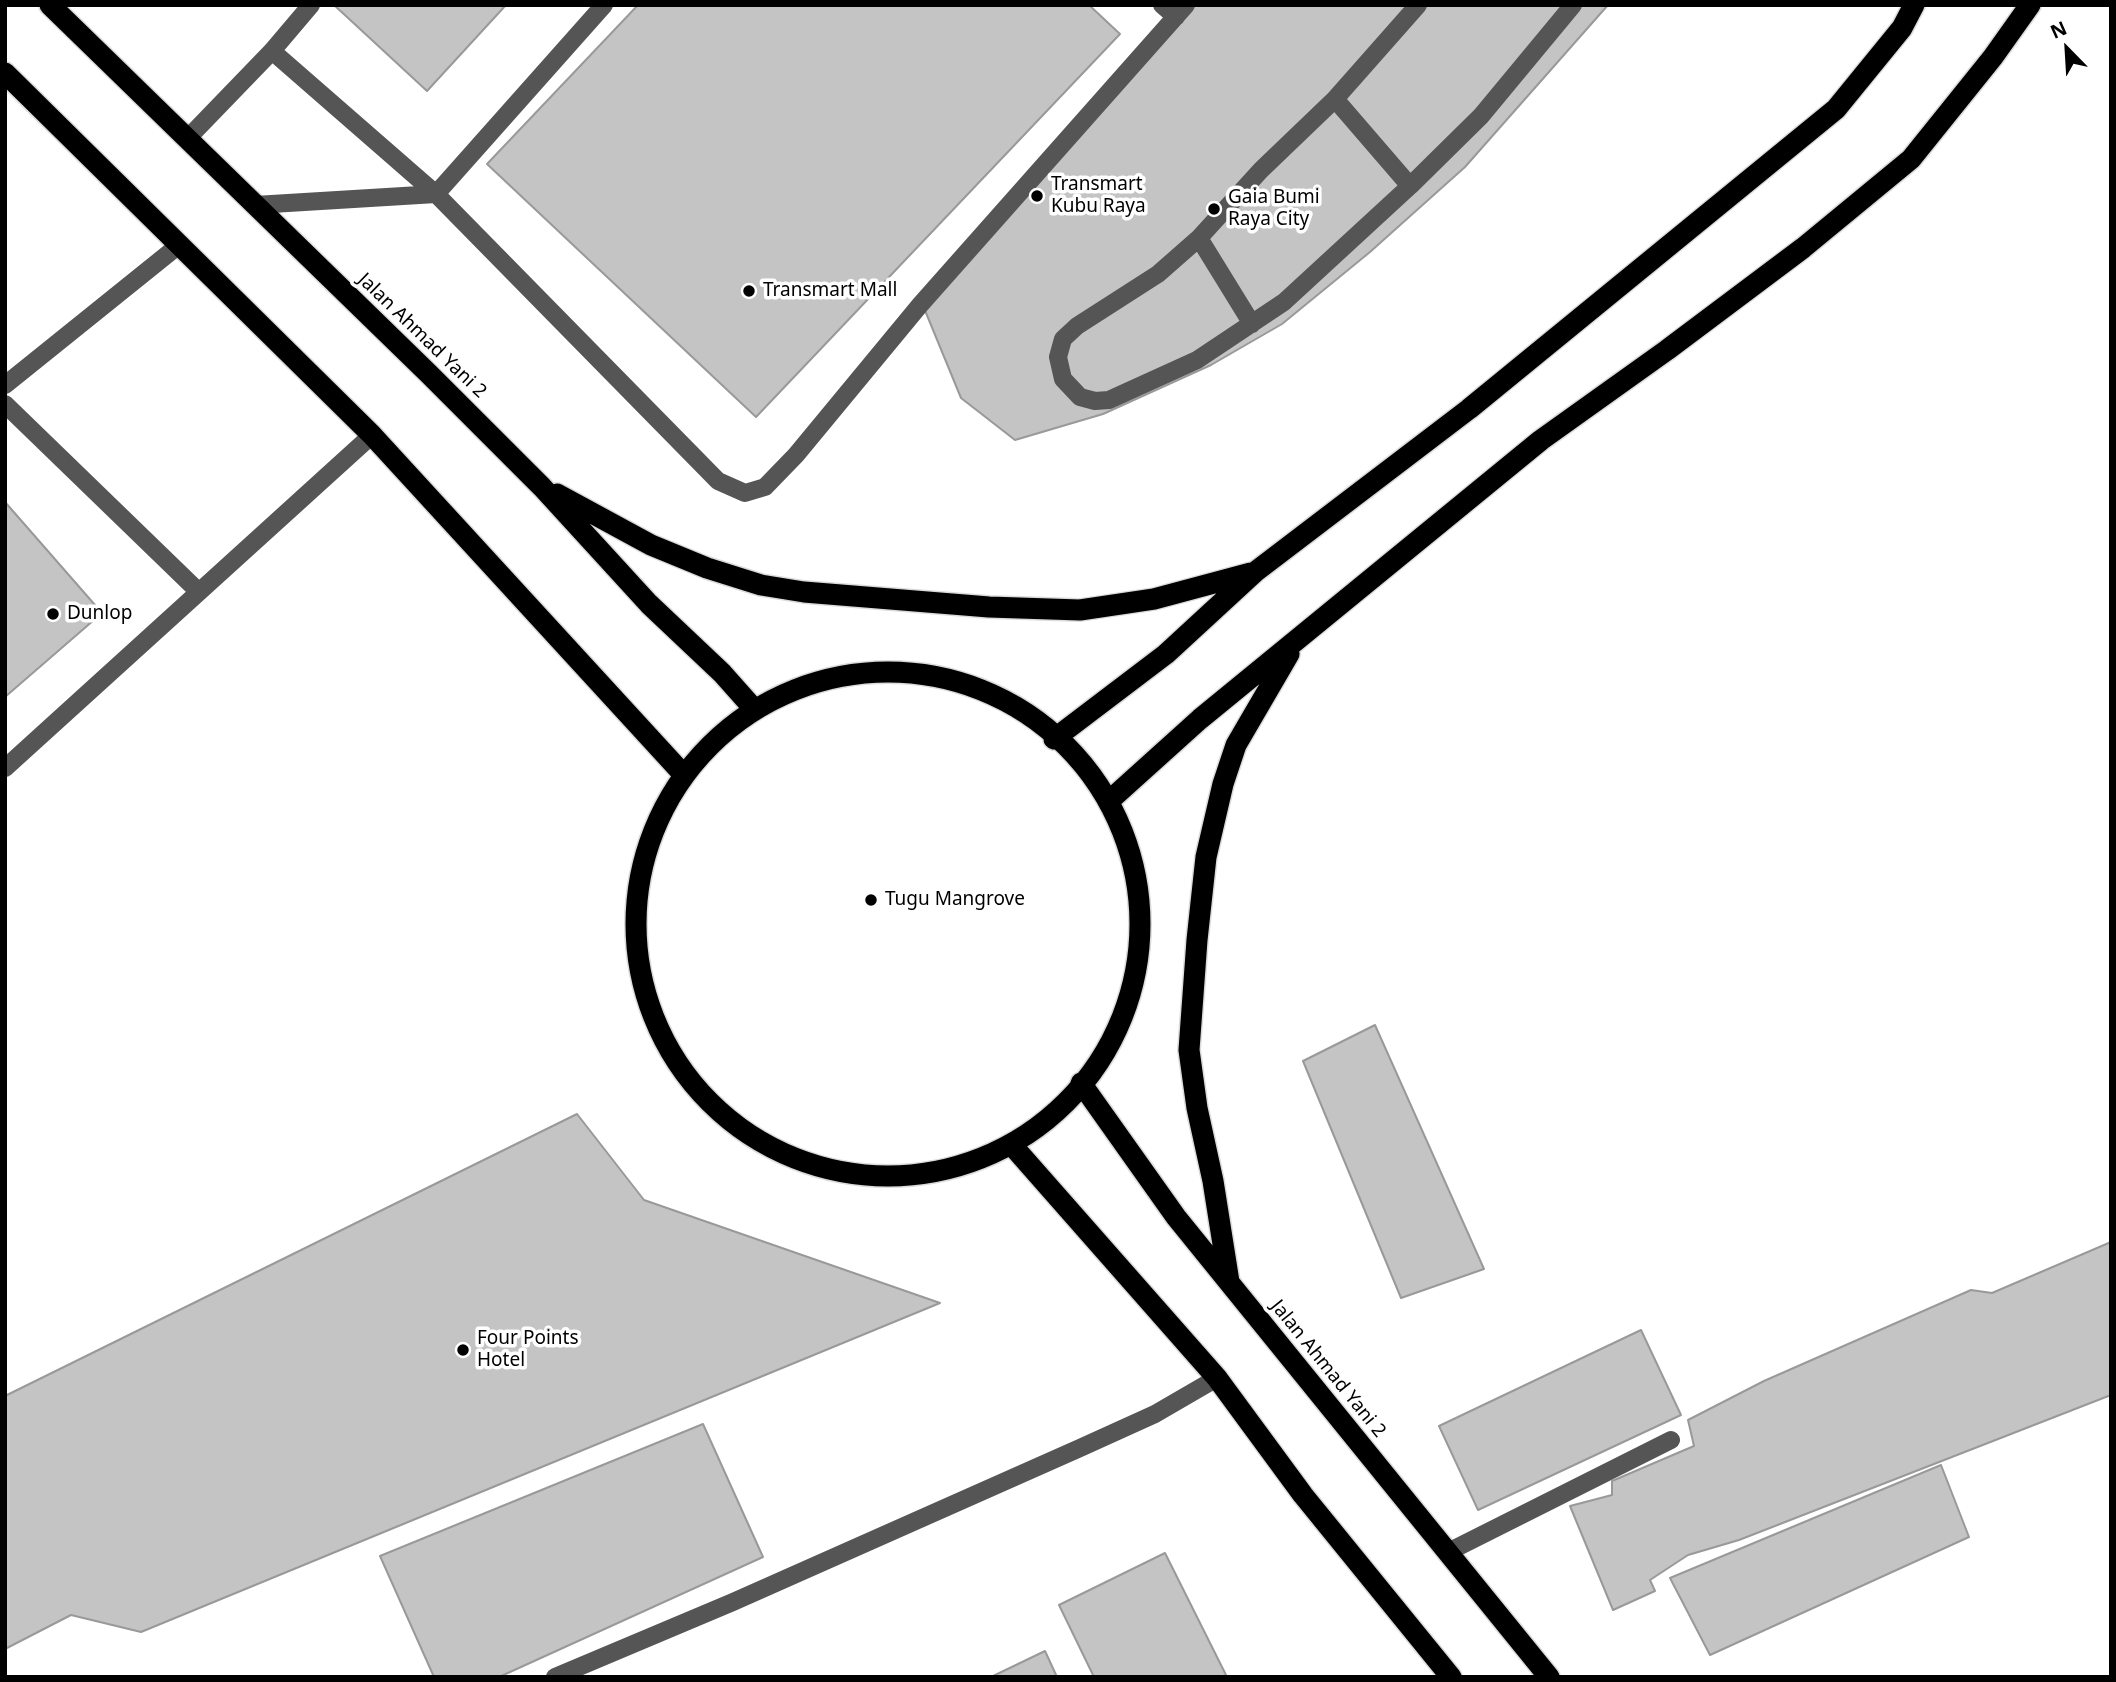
<!DOCTYPE html>
<html>
<head>
<meta charset="utf-8">
<style>
  body { margin:0 }
  #map { position:relative; width:2116px; height:1682px; overflow:hidden; background:#fff; font-family:"Noto Sans",sans-serif }
  canvas { display:block }
  .frame { position:absolute; inset:0; border:7px solid #000; pointer-events:none }
  .north { position:absolute; left:2032px; top:14px; width:70px; height:70px; -webkit-text-stroke:5px #fff; paint-order:stroke; rotate:336deg; font-size:19px; font-weight:700; line-height:28px; text-align:center; color:#000 }
  .north::after { content:''; display:block; margin:auto; width:24px; height:32px; background:#000; clip-path:polygon(50% 0,100% 100%,50% 72%,0 100%) }
</style>
</head>
<body>
<div id="map">
<canvas width="2116" height="1682"></canvas>
<div class="frame"></div>
<div class="north">N</div>
</div>
<script>
const ctx = document.querySelector('canvas').getContext('2d');
ctx.lineJoin = 'round';
function paint(path, color) { ctx.fillStyle = color; ctx.fill(path, 'evenodd'); }
function strokePath(path, color, width, dash) { ctx.strokeStyle = color; ctx.lineWidth = width; ctx.lineCap = dash ? 'butt' : 'round'; ctx.setLineDash(dash || []); ctx.stroke(path); }
function write(font, color, halo, rows, align = 'center') {
  ctx.font = font + ' "Noto Sans",sans-serif'; ctx.lineWidth = 7; ctx.setLineDash([]); ctx.textBaseline = 'middle'; ctx.strokeStyle = halo; ctx.fillStyle = color; for (const [text, x, y, turn = 0] of rows) {
    ctx.save(); ctx.translate(x, y); ctx.rotate((+turn || 0) * Math.PI / 180); ctx.textAlign = isNaN(turn) ? turn : align; if (halo) ctx.strokeText(text, 0, 0); ctx.fillText(text, 0, 0); ctx.restore();
  }
}
const building = new Path2D(`
  M 334,5 L 506,5 L 427,91 Z
  M 638,5 L 1089,5 L 1120,34 L 756,417 L 487,164 Z
  M 1188,5 L 1608,5 L 1465,167 L 1370,252 L 1282,324 L 1211,365 L 1103,414 L 1015,440 L 961,398 L 924,308 Z
  M 5,502 L 102,613 L 5,697 Z
  M 1375,1025 L 1484,1269 L 1401,1298 L 1303,1061 Z
  M 577,1114 L 644,1200 L 940,1303 L 141,1632 L 71,1615 L 5,1649 L 5,1396 Z
  M 2111,1242 L 2111,1395 L 1739,1540 L 1688,1555 L 1650,1580 L 1655,1591 L 1613,1610 L 1570,1506 L 1612,1495 L 1612,1481 L 1694,1446 L 1688,1420 L 1764,1381 L 1971,1290 L 1992,1293 Z
  M 1641,1330 L 1681,1415 L 1478,1510 L 1439,1426 Z
  M 703,1424 L 763,1557 L 499,1677 L 434,1677 L 380,1556 Z
  M 1941,1465 L 1969,1537 L 1710,1655 L 1670,1578 Z
  M 1165,1553 L 1227,1677 L 1094,1677 L 1059,1605 Z
  M 1045,1651 L 1057,1677 L 991,1677 Z`);
paint(building, '#c4c4c4');
strokePath(building, '#999', 2);
const highway = new Path2D(`
  M 50,5 L 429,374 L 542,487 L 649,604 L 722,673 L 754,709
  M 5,73 L 372,435 L 683,774
  M 557,494 L 651,545 L 707,568 L 761,585 L 804,592 L 989,607 L 1080,610 L 1154,599 L 1251,573
  M636 924a252 252 0 1 1 504 0a252 252 0 1 1-504 0Z
  M 1054,739 L 1166,654 L 1255,572 L 1469,409 L 1836,109 L 1902,28 L 1914,5
  M 1109,801 L 1200,719 L 1541,440 L 1667,350 L 1803,248 L 1911,159 L 1993,57 L 2030,5
  M 1081,1083 L 1176,1217 L 1549,1677
  M 1011,1144 L 1217,1378 L 1303,1495 L 1451,1677
  M 1229,1282 L 1213,1181 L 1197,1108 L 1189,1050 L 1197,940 L 1206,857 L 1223,784 L 1236,745 L 1289,654`);
strokePath(highway, '#dbdbdb', 24);
strokePath(new Path2D(`
  M 1162,5 L 1176,17
  M 1418,5 L 1335,99 L 1261,170 L 1199,238 L 1158,274 L 1077,326 L 1063,339 L 1058,357 L 1063,379 L 1080,397 L 1095,401 L 1109,400 L 1197,360 L 1284,302 L 1410,186 L 1481,116 L 1573,5
  M 272,51 L 436,194 L 718,481 L 745,493 L 765,487 L 796,455 L 920,305 L 1186,5
  M 1335,99 L 1410,186
  M 187,139 L 272,51 L 311,5
  M 255,205 L 436,194 L 604,5
  M 1199,238 L 1252,324
  M 5,385 L 179,245
  M 5,404 L 199,592
  M 5,768 L 372,435
  M 1448,1552 L 1671,1440
  M 555,1677 L 733,1602 L 1080,1448 L 1155,1414 L 1217,1378`), '#555', 18);
strokePath(highway, '#000', 21);
for (const [x, y, r, color] of [
  [1037,196,7,"#000"],
  [1214,209,7,"#000"],
  [749,291,7,"#000"],
  [53,614,7,"#000"],
  [871,900,7,"#000"],
  [463,1350,7,"#000"]
]) { const dot = new Path2D(); dot.arc(x, y, r, 0, 2 * Math.PI); ctx.fillStyle = color; ctx.fill(dot); strokePath(dot, '#fff', 2.5); }
write('19px', '#000', '#fff', [
  ["Transmart",1051,185],
  ["Kubu Raya",1051,207],
  ["Gaia Bumi",1228,198],
  ["Raya City",1228,220],
  ["Transmart Mall",763,291],
  ["Dunlop",67,614],
  ["Tugu Mangrove",885,900],
  ["Four Points",477,1339],
  ["Hotel",477,1361]
], 'left');
write('19px', '#000', '#fff', [
  ["Jalan Ahmad Yani 2",422,336,44],
  ["Jalan Ahmad Yani 2",1328,1369,51]
]);
</script>
</body>
</html>
